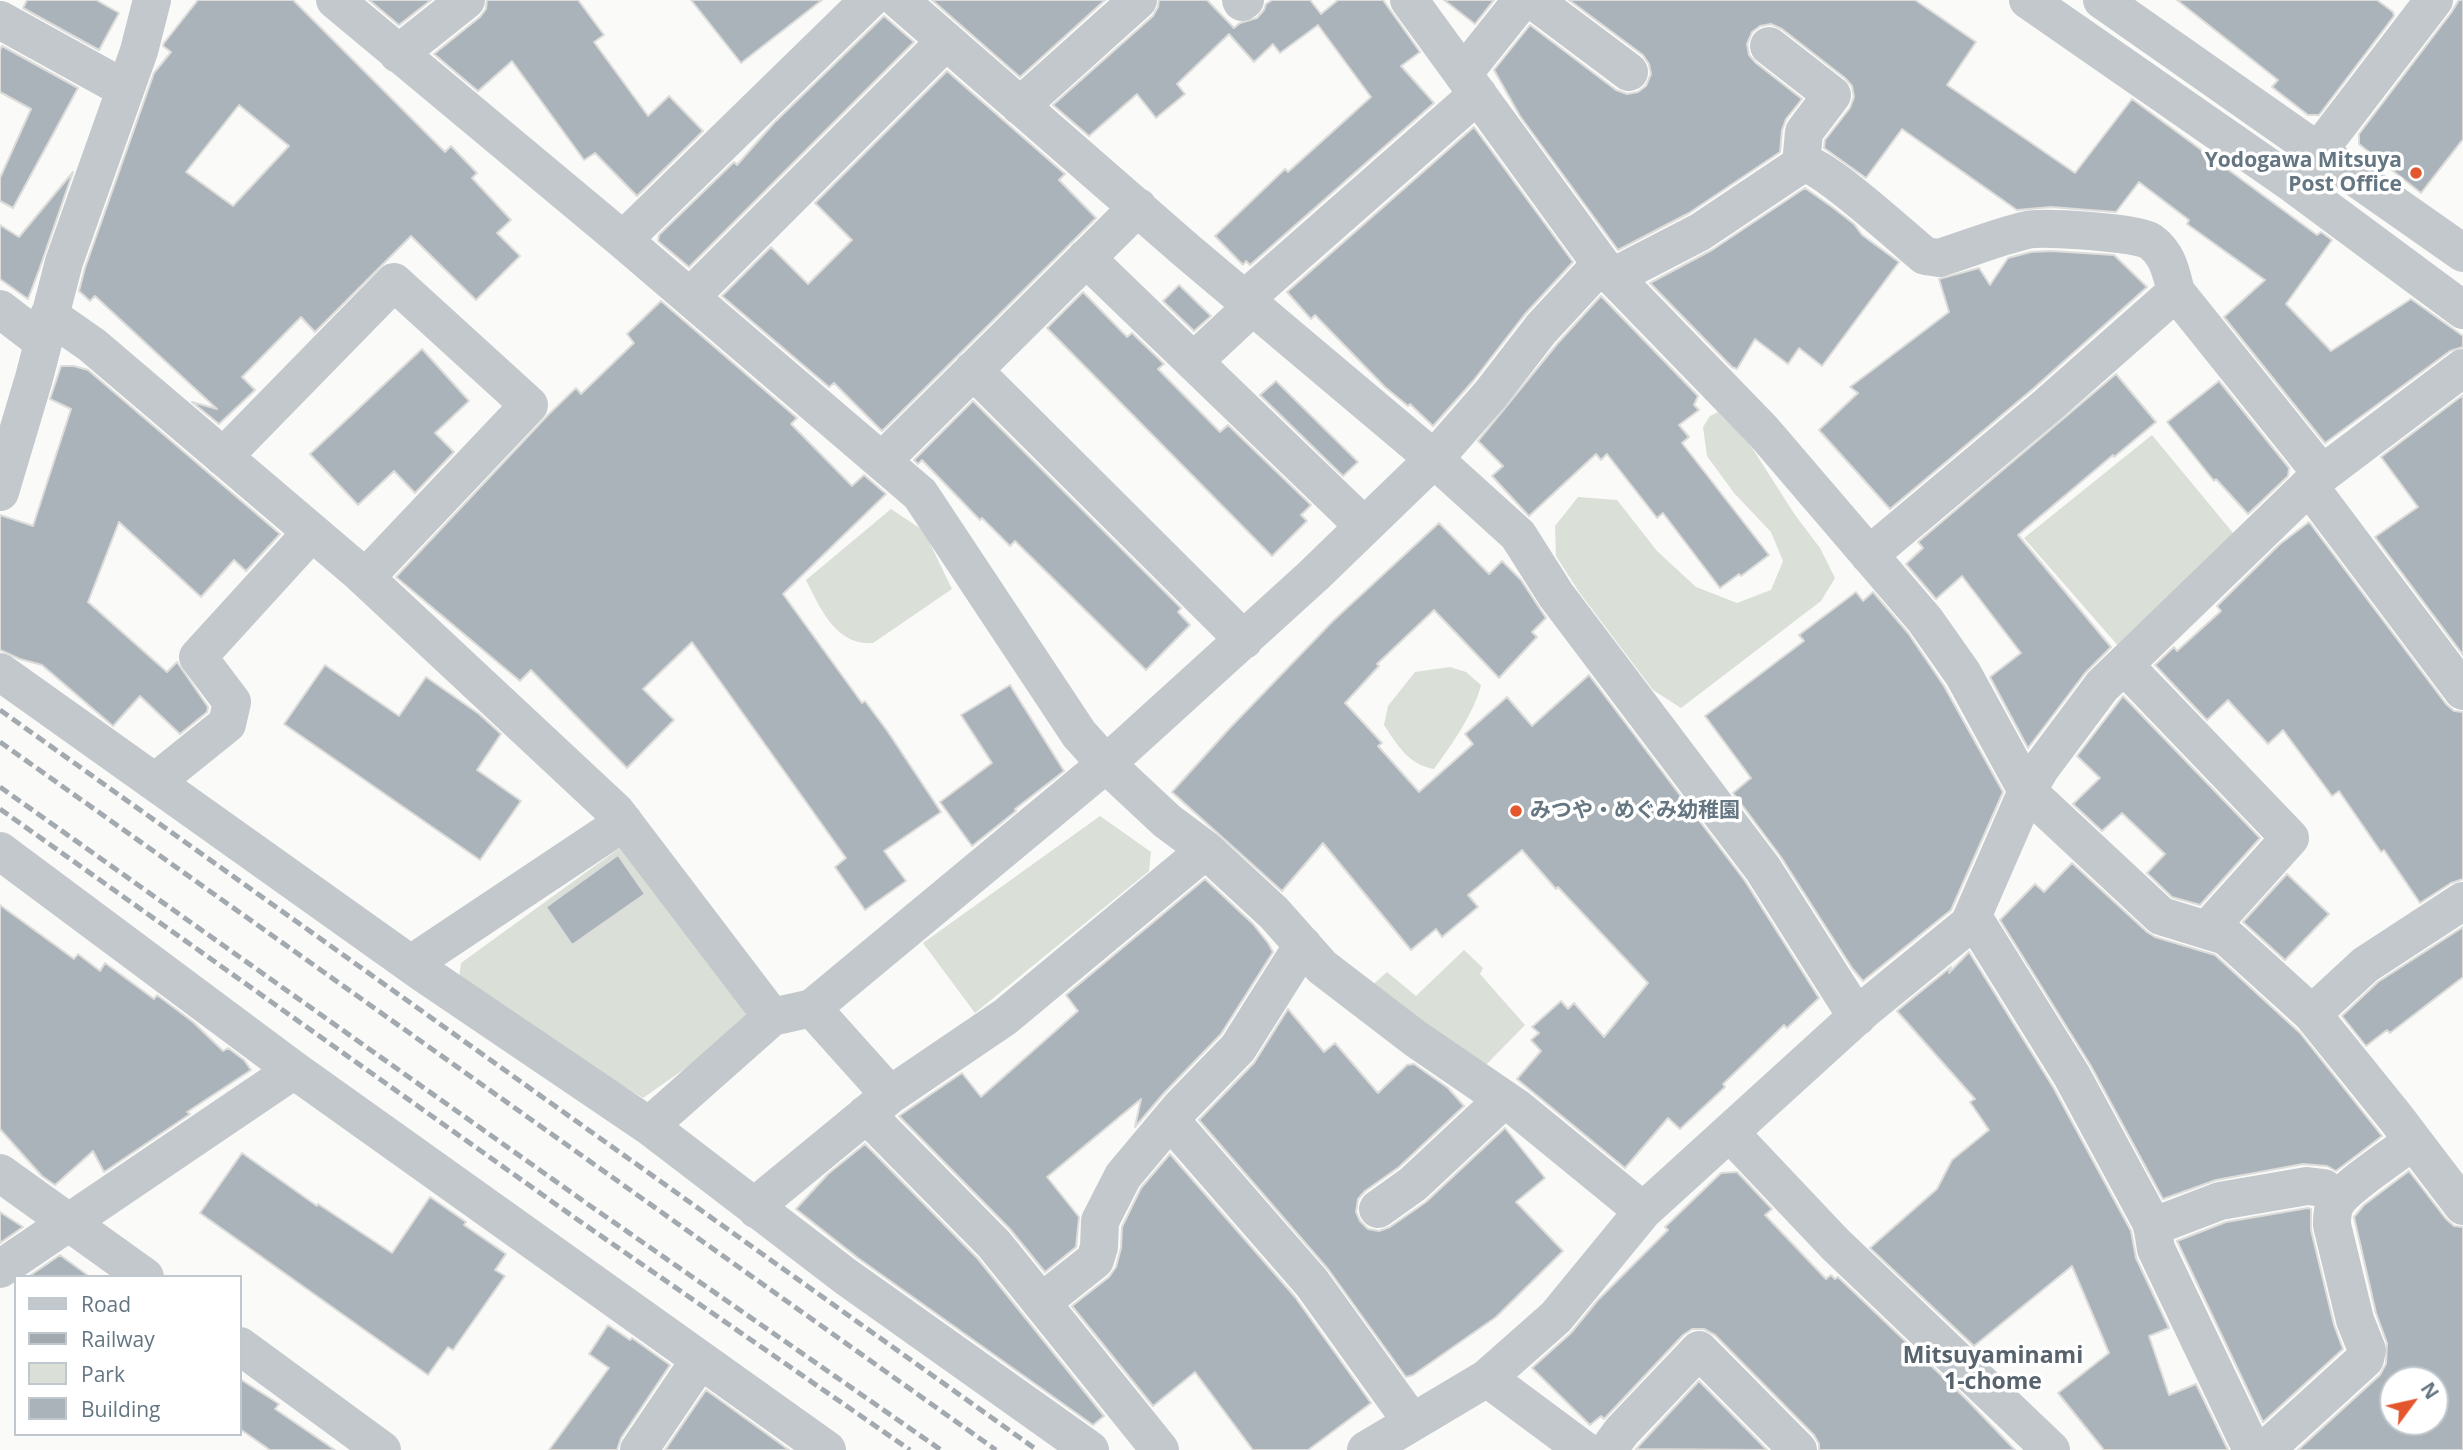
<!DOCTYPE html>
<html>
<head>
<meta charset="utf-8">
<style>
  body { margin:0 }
  #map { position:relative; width:2463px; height:1450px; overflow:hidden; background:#fafaf8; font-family:"Open Sans",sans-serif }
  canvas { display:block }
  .legend { position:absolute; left:14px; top:1275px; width:228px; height:161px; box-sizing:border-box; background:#fff; border:2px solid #c1c8cd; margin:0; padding:9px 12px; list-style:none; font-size:21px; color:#657683 }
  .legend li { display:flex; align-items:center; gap:14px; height:35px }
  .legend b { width:35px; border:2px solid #c1c8cd }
  .north { position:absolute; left:2379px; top:1366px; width:70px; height:70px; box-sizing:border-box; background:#fff; border:2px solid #c1c8cd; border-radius:50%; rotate:57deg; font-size:19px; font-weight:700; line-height:28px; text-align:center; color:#657683 }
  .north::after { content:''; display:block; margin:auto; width:24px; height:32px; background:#e4572e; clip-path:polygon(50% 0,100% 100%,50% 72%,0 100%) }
</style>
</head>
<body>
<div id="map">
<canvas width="2463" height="1450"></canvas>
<ul class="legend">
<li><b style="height:9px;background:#c3c8cc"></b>Road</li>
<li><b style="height:9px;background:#a2aab0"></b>Railway</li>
<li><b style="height:19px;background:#dadfd7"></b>Park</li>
<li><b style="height:19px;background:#aab3b9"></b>Building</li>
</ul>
<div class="north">N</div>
</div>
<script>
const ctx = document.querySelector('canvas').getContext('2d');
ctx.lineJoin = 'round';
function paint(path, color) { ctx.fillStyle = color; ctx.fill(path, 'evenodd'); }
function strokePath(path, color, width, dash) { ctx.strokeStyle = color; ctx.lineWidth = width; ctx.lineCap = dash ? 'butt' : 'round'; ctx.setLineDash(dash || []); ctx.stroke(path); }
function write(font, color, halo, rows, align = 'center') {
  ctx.font = font + ' "Open Sans","Noto Sans JP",sans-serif'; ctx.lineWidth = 7; ctx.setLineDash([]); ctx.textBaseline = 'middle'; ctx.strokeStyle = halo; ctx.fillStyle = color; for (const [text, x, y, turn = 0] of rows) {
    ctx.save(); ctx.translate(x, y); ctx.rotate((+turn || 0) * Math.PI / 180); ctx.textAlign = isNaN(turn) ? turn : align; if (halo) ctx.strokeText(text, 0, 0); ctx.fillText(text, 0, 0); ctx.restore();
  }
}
paint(new Path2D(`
  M 1718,412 L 1747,440 L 1795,515 L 1820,548 L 1835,578 L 1821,601 L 1681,708 L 1653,690 L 1579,592 L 1556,556 L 1555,526 L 1578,497 L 1617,500 L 1657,551 L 1696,587 L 1737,603 L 1771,590 L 1783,561 L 1771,532 L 1734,493 L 1707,456 L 1703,427 L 1710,416 Z
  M 2152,435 L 2238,539 L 2120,648 L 2024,538 Z
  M 891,509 L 924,531 L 952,589 L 873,643 C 836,646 820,608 806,580 Z
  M 1450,667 L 1466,672 L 1481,685 C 1474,713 1451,746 1434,769 C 1408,764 1398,746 1384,725 L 1388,706 L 1415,672 Z
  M 1100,816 L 1151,852 L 1149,871 L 975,1013 L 923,943 Z
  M 625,844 L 747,1009 L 743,1028 L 643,1098 L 458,985 L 461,963 Z
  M 1464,950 L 1483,968 L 1480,974 L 1525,1025 L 1479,1072 L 1367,990 L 1387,972 L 1416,996 Z`), '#dadfd7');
const building = new Path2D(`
  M 27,0 L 96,0 L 119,13 L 99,50 L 23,8 Z
  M 198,0 L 293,0 L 445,152 L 451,146 L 477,173 L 472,178 L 511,220 L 497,233 L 520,256 L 476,300 L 411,236 L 315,332 L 301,317 L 242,377 L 255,390 L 219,424 L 192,402 L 217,409 L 95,296 L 90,301 L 79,291 L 85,268 L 154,73 L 171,52 L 163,46 L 164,43 ZM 239,105 L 289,146 L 233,206 L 186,172 Z
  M 369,0 L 431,0 L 399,25 Z
  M 487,0 L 578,0 L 604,35 L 594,42 L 648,116 L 669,96 L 703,131 L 637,196 L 595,153 L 584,160 L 512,61 L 478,91 L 434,54 L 480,17 L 486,9 Z
  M 691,0 L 822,0 L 741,63 Z
  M 932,0 L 1105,0 L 1020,77 Z
  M 1159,0 L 1207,0 L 1234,28 L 1240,23 L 1257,18 L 1264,10 L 1266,4 L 1272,0 L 1310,0 L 1321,14 L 1338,0 L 1383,0 L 1420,52 L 1401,66 L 1434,103 L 1250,265 L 1246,261 L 1243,265 L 1215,236 L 1285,169 L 1288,172 L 1371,97 L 1318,25 L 1280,53 L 1273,44 L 1254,62 L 1229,34 L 1177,84 L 1185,94 L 1156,118 L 1137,94 L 1089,136 L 1053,105 L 1153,16 L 1158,7 Z
  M 1444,0 L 1494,0 L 1475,24 Z
  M 1569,0 L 1915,0 L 1976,42 L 1947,85 L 2075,173 L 2132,99 L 2317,235 L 2321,232 L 2332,240 L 2286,304 L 2331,351 L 2411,299 L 2463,336 L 2463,347 L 2450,351 L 2325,443 L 2224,317 L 2265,280 L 2187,224 L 2189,220 L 2139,182 L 2116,212 L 2051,207 L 2017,210 L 1902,129 L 1866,178 L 1824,148 L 1825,140 L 1850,108 L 1854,97 L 1852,86 L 1845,78 L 1782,29 L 1771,24 L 1760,26 L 1752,32 L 1747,44 L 1749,55 L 1756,63 L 1802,99 L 1786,119 L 1782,130 L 1780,152 L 1689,213 L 1618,250 L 1520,116 L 1494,70 L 1530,25 L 1616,90 L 1627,94 L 1638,92 L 1646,86 L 1651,74 L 1649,64 L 1643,55 Z
  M 2177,0 L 2377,0 L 2393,12 L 2394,16 L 2319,115 L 2308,115 L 2272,87 L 2278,80 Z
  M 2459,0 L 2463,0 L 2463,139 L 2421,193 L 2359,144 L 2359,134 L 2451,13 Z
  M 884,16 L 914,42 L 689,267 L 658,241 L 659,235 L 734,162 L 737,165 L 774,123 Z
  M 2,46 L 78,88 L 13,208 L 0,201 L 0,178 L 31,109 L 0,92 L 0,50 Z
  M 947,71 L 1065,174 L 1059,180 L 1096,218 L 882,431 L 834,383 L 829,387 L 722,296 L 771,247 L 808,284 L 852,240 L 815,203 Z
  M 1474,127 L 1573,262 L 1525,314 L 1473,381 L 1433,426 L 1410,404 L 1408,406 L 1385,387 L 1315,315 L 1311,319 L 1287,292 Z
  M 73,172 L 39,270 L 28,299 L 0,279 L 0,225 L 19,237 Z
  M 1805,188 L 1832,207 L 1854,224 L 1862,235 L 1899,262 L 1822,366 L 1799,348 L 1788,364 L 1755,339 L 1737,369 L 1732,367 L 1650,283 L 1712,250 Z
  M 2051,251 L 2114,255 L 2147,287 L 2034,388 L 1890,509 L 1819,430 L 1858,393 L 1850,387 L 1949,312 L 1939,279 L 1979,268 L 1990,285 L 2008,258 L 2031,252 Z
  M 1179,285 L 1211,316 L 1194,331 L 1163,301 Z
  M 1083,292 L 1127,337 L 1132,333 L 1164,364 L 1158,369 L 1220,432 L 1228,425 L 1311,505 L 1301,515 L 1307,521 L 1272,556 L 1047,328 Z
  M 1601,296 L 1698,396 L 1694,405 L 1699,410 L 1679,425 L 1689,437 L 1682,443 L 1769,555 L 1741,576 L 1739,574 L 1720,588 L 1663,513 L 1657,518 L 1607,454 L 1601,460 L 1596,454 L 1529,516 L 1492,476 L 1503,466 L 1478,441 L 1558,343 Z
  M 661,301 L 797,418 L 791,424 L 852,486 L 864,475 L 886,494 L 783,594 L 862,703 L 865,701 L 888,732 L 941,812 L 884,851 L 906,881 L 865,910 L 835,867 L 846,858 L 692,642 L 643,689 L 674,720 L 627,768 L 531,670 L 520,681 L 396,577 L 548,415 L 576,388 L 581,394 L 634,343 L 627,334 Z
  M 422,349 L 469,401 L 435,433 L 454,452 L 415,493 L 394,471 L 358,505 L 310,454 Z
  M 61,366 L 74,366 L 88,370 L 280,534 L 246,571 L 234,560 L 201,597 L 119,522 L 88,602 L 167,672 L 177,662 L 208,707 L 207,712 L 180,734 L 140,696 L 113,726 L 42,665 L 20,659 L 0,650 L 0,515 L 33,526 L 71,409 L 50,399 Z
  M 2116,374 L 2156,422 L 2114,457 L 2113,455 L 2018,535 L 2111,647 L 2085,673 L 2028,748 L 1990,677 L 2021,653 L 1962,576 L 1936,599 L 1906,564 L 1923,548 L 1918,542 Z
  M 1276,381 L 1358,462 L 1343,476 L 1260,395 Z
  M 2219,381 L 2289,468 L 2288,476 L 2248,514 L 2216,479 L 2214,481 L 2167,422 Z
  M 2463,395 L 2463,655 L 2375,537 L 2418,507 L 2381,457 Z
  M 973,401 L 1181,608 L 1178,612 L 1190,625 L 1146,670 L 1015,541 L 1010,546 L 982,518 L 980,520 L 922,460 L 918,464 L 914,460 Z
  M 2309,522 L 2446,704 L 2454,711 L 2463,712 L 2463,879 L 2451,883 L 2420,903 L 2384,850 L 2381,852 L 2339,791 L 2332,796 L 2283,730 L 2268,744 L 2228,700 L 2207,720 L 2155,665 L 2174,647 L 2177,651 L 2221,611 L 2217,606 L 2280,544 Z
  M 1439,523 L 1489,574 L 1502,561 L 1521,580 L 1546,618 L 1532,632 L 1537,637 L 1499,678 L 1434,610 L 1377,664 L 1379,666 L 1345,703 L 1382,743 L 1378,746 L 1419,792 L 1473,744 L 1465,734 L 1507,697 L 1532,726 L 1589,675 L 1745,881 L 1819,998 L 1787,1028 L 1784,1025 L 1723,1084 L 1725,1087 L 1680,1129 L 1668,1118 L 1625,1168 L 1517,1079 L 1541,1051 L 1531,1040 L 1539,1033 L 1532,1027 L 1561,1001 L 1568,1009 L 1574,1003 L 1604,1037 L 1648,983 L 1558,887 L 1556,889 L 1522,850 L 1468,895 L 1478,907 L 1442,937 L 1436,929 L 1411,950 L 1323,843 L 1282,891 L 1172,792 L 1229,729 L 1333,621 Z
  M 1856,592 L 1863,601 L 1873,592 L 1908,633 L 1944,686 L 2003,792 L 1951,910 L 1863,981 L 1852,968 L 1781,857 L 1733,793 L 1751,778 L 1705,716 L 1804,641 L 1799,635 Z
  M 325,665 L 399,716 L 426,677 L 479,714 L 501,734 L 477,770 L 521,801 L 480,860 L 284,724 Z
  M 1010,685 L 1064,771 L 1015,809 L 1016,811 L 972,846 L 940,802 L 992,763 L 961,715 Z
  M 2123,696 L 2260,838 L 2200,905 L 2172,897 L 2147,873 L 2165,854 L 2122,813 L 2102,831 L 2073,804 L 2100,778 L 2077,756 Z
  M 618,855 L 645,894 L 572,945 L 546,907 Z
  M 2072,863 L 2147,932 L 2155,937 L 2215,955 L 2300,1033 L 2382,1136 L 2336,1171 L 2327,1166 L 2303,1164 L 2216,1180 L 2163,1199 L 2091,1066 L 2000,920 L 2035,884 L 2044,892 Z
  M 2287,874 L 2329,914 L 2285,960 L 2243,922 Z
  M 1205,879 L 1253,924 L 1268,943 L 1273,952 L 1221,1034 L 1164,1093 L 1135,1127 L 1141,1099 L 1047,1177 L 1079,1217 L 1076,1247 L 1045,1272 L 1010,1229 L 899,1116 L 962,1073 L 981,1097 L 1078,1011 L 1066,995 Z
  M 0,905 L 74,959 L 78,954 L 100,971 L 105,963 L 154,999 L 157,995 L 193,1022 L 223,1051 L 228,1048 L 244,1060 L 251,1070 L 187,1112 L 190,1114 L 104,1172 L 93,1151 L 55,1185 L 42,1176 L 0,1129 Z
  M 2463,927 L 2463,977 L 2390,1033 L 2387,1030 L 2366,1046 L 2342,1016 L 2378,982 Z
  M 1969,952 L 2053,1087 L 2131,1231 L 2136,1258 L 2169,1328 L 2149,1336 L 2169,1395 L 2196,1384 L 2228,1450 L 2104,1450 L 2058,1393 L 2109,1353 L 2072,1266 L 1974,1346 L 1870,1248 L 1937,1189 L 1952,1160 L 1989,1130 L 1970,1102 L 1975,1099 L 1897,1011 L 1951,967 L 1949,973 Z
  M 1288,1009 L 1324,1052 L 1335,1043 L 1378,1093 L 1407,1065 L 1414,1064 L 1448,1088 L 1464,1106 L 1399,1167 L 1365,1191 L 1358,1199 L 1356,1212 L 1360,1221 L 1368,1229 L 1379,1231 L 1390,1227 L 1426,1202 L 1505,1128 L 1545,1178 L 1516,1202 L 1563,1251 L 1496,1317 L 1413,1375 L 1406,1377 L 1328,1269 L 1199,1120 L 1254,1063 Z
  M 865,1144 L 978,1259 L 1104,1416 L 1093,1425 L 858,1258 L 796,1209 L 828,1174 Z
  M 242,1153 L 317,1206 L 318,1204 L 392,1253 L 430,1197 L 466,1222 L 464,1225 L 506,1254 L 495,1270 L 505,1276 L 453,1350 L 448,1347 L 428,1375 L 200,1213 Z
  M 1170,1154 L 1295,1297 L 1371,1403 L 1308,1450 L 1253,1450 L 1195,1372 L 1153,1406 L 1072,1306 L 1109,1277 L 1116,1267 L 1121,1248 L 1122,1227 L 1141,1188 Z
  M 2409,1171 L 2446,1219 L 2454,1226 L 2463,1227 L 2463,1450 L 2298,1450 L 2380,1375 L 2386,1364 L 2387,1343 L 2376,1313 L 2354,1217 L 2364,1205 ZM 2393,1380 L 2435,1380 L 2435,1422 L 2393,1422 Z
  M 1737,1172 L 1772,1209 L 1765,1215 L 1826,1279 L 1831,1275 L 1835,1279 L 1838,1277 L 1967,1400 L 2015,1450 L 1819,1450 L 1819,1444 L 1814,1435 L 1715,1335 L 1704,1329 L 1692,1329 L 1683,1335 L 1604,1419 L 1601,1416 L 1590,1425 L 1532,1368 L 1571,1333 L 1598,1300 L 1668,1230 L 1665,1227 L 1721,1173 Z
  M 2308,1208 L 2311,1209 L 2311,1230 L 2334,1325 L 2343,1349 L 2263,1422 L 2177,1241 L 2226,1222 Z
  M 0,1212 L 23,1227 L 0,1243 Z
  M 60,1255 L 90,1277 L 28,1277 Z
  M 608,1325 L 630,1340 L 632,1338 L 670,1365 L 621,1438 L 617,1450 L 549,1450 L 609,1368 L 589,1354 Z
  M 240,1379 L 279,1404 L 275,1409 L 335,1450 L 270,1450 L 240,1429 Z
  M 1699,1381 L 1767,1450 L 1636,1449 Z
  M 706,1390 L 789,1450 L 665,1450 Z`);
paint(building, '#aab3b9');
strokePath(building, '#dcdcda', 2);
strokePath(new Path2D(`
  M 335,0 L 623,240 L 920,494 L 1079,734 L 1106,764 L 1167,821 L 1206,850 L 1274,913 L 1322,967 L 1416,1039 L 1517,1108 L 1643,1211
  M 899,0 L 1187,251 L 1434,459 L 1518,535 L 1556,595 L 1763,869 L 1857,1017
  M 1241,0 L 1242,2 L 1245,0
  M 1409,0 L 1601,264 L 1763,431 L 1925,620 L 1963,674 L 2027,791 L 2161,916 L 2226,936 L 2312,1014 L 2396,1118 L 2463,1206
  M 1533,0 L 1629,72
  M 2028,0 L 2293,184 L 2463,310
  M 2102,0 L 2463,253
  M 0,20 L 125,89
  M 1769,46 L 1832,95 L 1804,132 L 1801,165
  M 398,54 L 466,0
  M 1463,74 L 1522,0
  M 1020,106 L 1138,0
  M 2303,171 L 2434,0
  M 623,240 L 869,0
  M 1086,258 L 1364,526
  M 1613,277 L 1700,232 L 1803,163 C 1826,167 1902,237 1925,256 L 1939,258 C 1968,249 1997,237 2027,230 C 2042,226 2139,233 2150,241 C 2168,254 2171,272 2176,292 L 2322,474
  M 690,297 L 946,41
  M 1245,299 L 1478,94
  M 0,309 L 43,342
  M 49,315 L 92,345 L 360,573 L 616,812 L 772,1017 L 812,1008 L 890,1095
  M 1194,361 L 1253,306
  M 973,370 L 1244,640
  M 223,457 L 394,282 L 529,405 L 365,578
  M 882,461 L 1138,207
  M 2309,486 L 2463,691
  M 0,492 L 34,378 L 64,262 L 139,51 L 152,0
  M 1869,555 L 2048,405 L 2176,292
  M 2124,665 L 2290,838 L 2207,930
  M 0,672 L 423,973 L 649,1126 L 845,1276 L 1090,1450
  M 155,782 L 227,724 L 232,702 L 198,657 L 312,532
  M 0,851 L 294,1070 L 827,1450
  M 1973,917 L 2072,1076 L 2152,1224 L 2156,1249 L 2252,1450
  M 411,964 L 624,822
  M 812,1008 L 1106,764 L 1313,576 L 1434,459 L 1490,395 L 1541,329 L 1601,264
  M 2312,1014 L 2365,965 L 2463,901
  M 866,1114 L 994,1244 L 1160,1450
  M 1170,1120 L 1312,1283 L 1412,1422
  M 649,1126 L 772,1017
  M 1730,1133 L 1835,1244 L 2051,1450
  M 0,1173 L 145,1277
  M 1378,1209 L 1413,1184 L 1504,1099
  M 757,1210 L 766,1197 L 890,1095 L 1005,1017 L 1206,850
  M 2152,1227 L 2220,1201 L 2307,1186 L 2324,1188 L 2336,1201
  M 0,1269 L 294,1070
  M 1042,1302 L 1095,1260 L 1099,1247 L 1100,1221 L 1123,1176 L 1180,1108 L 1238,1048 L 1303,945
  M 240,1346 L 382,1450
  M 1487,1378 L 1584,1450
  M 639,1450 L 700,1360
  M 1366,1450 L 1487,1378 L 1556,1317 L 1643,1211 L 1865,1009 L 1969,924 L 2027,791 L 2040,769 L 2102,686 L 2317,478 L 2463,368
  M 1608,1450 L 1622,1431 L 1699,1350 L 1798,1450
  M 2265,1450 L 2365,1359 L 2367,1350 L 2355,1320 L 2332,1225 C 2332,1218 2332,1210 2336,1203 C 2345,1187 2396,1154 2413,1141`), '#c3c8cc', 38);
strokePath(new Path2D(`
  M 0,710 L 1037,1450
  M 0,742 L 996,1450
  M 0,787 L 589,1205 L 941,1450
  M 0,809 L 578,1220 L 910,1450`), '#a2aab0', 5, [10, 5]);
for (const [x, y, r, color] of [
  [2416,173,7,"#e4572e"],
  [1516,811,7,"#e4572e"]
]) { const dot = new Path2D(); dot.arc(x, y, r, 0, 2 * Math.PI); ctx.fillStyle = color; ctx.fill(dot); strokePath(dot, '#fff', 2.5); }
write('bold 21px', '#657683', '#fff', [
  ["Yodogawa Mitsuya",2402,161],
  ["Post Office",2402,185],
  ["みつや・めぐみ幼稚園",1530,811,"left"]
], 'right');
write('bold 23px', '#57646e', '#fff', [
  ["Mitsuyaminami",1993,1356],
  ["1-chome",1993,1382]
]);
</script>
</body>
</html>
